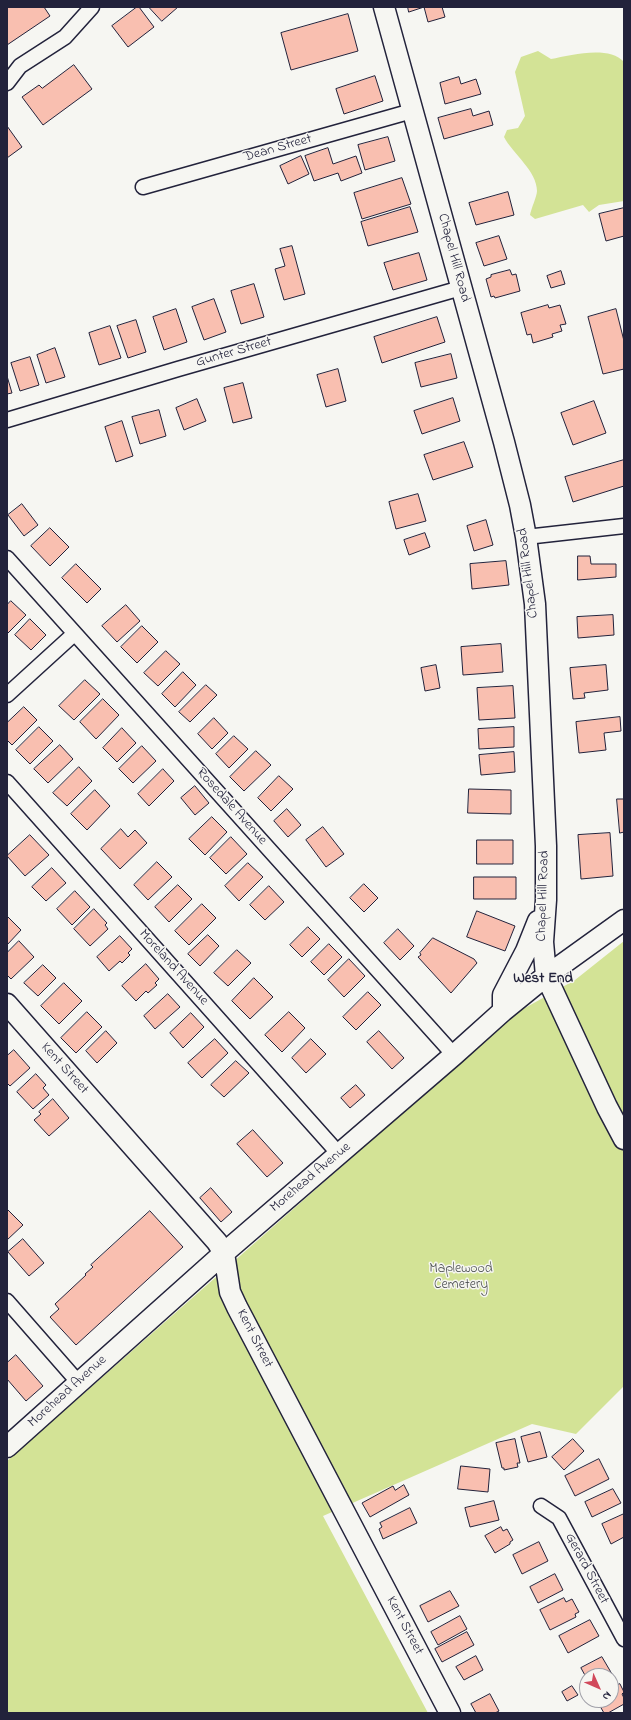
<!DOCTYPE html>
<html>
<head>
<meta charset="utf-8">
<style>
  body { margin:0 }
  #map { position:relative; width:631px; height:1720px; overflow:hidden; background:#f6f6f2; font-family:"Indie Flower",sans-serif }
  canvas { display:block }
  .frame { position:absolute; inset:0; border:8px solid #22223b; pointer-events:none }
  .north { position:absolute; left:579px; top:1668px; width:40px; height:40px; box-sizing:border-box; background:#f6f6f2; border:1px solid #a1a1a9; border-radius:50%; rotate:135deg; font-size:11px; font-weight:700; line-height:16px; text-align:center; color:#22223b }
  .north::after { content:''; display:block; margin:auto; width:14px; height:18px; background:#d1495b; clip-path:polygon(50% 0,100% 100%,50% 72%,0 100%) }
</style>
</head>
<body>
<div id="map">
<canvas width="631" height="1720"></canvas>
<div class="frame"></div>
<div class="north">N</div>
</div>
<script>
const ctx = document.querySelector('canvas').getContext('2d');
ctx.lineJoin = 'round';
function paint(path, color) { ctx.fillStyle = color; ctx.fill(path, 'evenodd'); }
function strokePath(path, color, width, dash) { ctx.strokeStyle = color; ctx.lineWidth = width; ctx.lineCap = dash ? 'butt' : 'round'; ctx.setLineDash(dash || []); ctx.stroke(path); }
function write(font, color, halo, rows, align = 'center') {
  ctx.font = font + ' "Indie Flower",sans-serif'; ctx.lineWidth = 3; ctx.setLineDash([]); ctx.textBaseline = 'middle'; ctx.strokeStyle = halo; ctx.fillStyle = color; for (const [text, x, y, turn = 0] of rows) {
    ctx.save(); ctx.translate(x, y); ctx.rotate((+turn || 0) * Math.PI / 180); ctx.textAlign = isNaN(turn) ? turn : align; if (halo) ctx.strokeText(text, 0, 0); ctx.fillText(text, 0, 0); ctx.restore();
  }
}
paint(new Path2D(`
  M 538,51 L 551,59 C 571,55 609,45 624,62 L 624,201 L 599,205 L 589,212 L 583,205 L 535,219 L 530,215 C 531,209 537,196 537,191 C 537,171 513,154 504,137 L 507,130 L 518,128 L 525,116 L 515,72 L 521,57 Z
  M 624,941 L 624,1386 L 576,1434 L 532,1424 L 323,1516 L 428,1713 L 7,1713 L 7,1461 L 516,1013 L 575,980 Z`), '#d3e396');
const building = new Path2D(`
  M 7,7 L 44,7 L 50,16 L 7,45 Z
  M 137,7 L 139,7 L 154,27 L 128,47 L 112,26 Z
  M 149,7 L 178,7 L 162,21 Z
  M 408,7 L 442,7 L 445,17 L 428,22 L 424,7 L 409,12 Z
  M 348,14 L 358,51 L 291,70 L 281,33 Z
  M 74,65 L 92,89 L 43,125 L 22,97 L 39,85 L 42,88 Z
  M 375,76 L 383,101 L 344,114 L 336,89 Z
  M 459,77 L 461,84 L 476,79 L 481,94 L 445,104 L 440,83 Z
  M 471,109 L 473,116 L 489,111 L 493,125 L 444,139 L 438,118 Z
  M 7,126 L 22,147 L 7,158 Z
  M 388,137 L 395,161 L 365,170 L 358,145 Z
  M 328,148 L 333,164 L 356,156 L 362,173 L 341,181 L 338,173 L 314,181 L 305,156 Z
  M 301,156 L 309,174 L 288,184 L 280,166 Z
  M 402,178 L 411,204 L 362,219 L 354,193 Z
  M 508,192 L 514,215 L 476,225 L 469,203 Z
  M 410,207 L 418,232 L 368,246 L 361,222 Z
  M 624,208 L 624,236 L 606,241 L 599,214 Z
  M 499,236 L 507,259 L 484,266 L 476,243 Z
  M 292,246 L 305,294 L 284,300 L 275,269 L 285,266 L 280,249 Z
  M 419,253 L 427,280 L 393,290 L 384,263 Z
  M 510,270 L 512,275 L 516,274 L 520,291 L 495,298 L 494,296 L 491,297 L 486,279 L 491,277 L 491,275 Z
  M 561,271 L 565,284 L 551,288 L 547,276 Z
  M 254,284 L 264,317 L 241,324 L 231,291 Z
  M 214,299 L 226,332 L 204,340 L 192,307 Z
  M 548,305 L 549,308 L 560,305 L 566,324 L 560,325 L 562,331 L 552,334 L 553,337 L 533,343 L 531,334 L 527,335 L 521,313 Z
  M 176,309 L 187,342 L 164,350 L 153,317 Z
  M 616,309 L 624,341 L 624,369 L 603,374 L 588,317 Z
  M 437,317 L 445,342 L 382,363 L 374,337 Z
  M 136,320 L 146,352 L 128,358 L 117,326 Z
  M 110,326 L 121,358 L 99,365 L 89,333 Z
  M 55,348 L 65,377 L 46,383 L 37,355 Z
  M 451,354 L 457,378 L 421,387 L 415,363 Z
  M 30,357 L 39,385 L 20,391 L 11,363 Z
  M 338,369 L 346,401 L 326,407 L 317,375 Z
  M 7,376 L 12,393 L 7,394 Z
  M 243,383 L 252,418 L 233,423 L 224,388 Z
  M 453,398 L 460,421 L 422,434 L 414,411 Z
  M 197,399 L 206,421 L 184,430 L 176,408 Z
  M 594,401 L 606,433 L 573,445 L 561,413 Z
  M 159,410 L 166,436 L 140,444 L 132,417 Z
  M 122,421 L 133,456 L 116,462 L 105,427 Z
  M 464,442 L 473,467 L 433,480 L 424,455 Z
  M 624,460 L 624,486 L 573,502 L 565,477 Z
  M 418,494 L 426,521 L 396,529 L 389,502 Z
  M 22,504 L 38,525 L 24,536 L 8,515 Z
  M 486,520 L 493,545 L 474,551 L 467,526 Z
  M 50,528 L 69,547 L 50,566 L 31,546 Z
  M 425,533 L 430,547 L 409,555 L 404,540 Z
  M 578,556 L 590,556 L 591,564 L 616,564 L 616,577 L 578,580 Z
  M 506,561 L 509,585 L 472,589 L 470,564 Z
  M 76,564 L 101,589 L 87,603 L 62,578 Z
  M 11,601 L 26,615 L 7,634 L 7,605 Z
  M 126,605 L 140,621 L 117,642 L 102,626 Z
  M 613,615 L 614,635 L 578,638 L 577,617 Z
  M 30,619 L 46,635 L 31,650 L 15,635 Z
  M 142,626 L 158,642 L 137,663 L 121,647 Z
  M 501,644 L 503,672 L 463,675 L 461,647 Z
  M 166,651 L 180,664 L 158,686 L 144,673 Z
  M 436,665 L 440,688 L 425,691 L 421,668 Z
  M 606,665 L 608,690 L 584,693 L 585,698 L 573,699 L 570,668 Z
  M 183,672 L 196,685 L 175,707 L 162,694 Z
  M 85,680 L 100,694 L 74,720 L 59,706 Z
  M 206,685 L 217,695 L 190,722 L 179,712 Z
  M 513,686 L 515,718 L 479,720 L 477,688 Z
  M 103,699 L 119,715 L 96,739 L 80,722 Z
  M 24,707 L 37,720 L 12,745 L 7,740 L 7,723 Z
  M 620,717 L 621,731 L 604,733 L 606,750 L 579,753 L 576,722 Z
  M 214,718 L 228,733 L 212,749 L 198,734 Z
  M 39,727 L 53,741 L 30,764 L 16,750 Z
  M 514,727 L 514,747 L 479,749 L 478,729 Z
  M 122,728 L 136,743 L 117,762 L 103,748 Z
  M 234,736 L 248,749 L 229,768 L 216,754 Z
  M 60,745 L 73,759 L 48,783 L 34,769 Z
  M 142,746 L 156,761 L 133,783 L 119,769 Z
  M 256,751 L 271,765 L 244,791 L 230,777 Z
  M 514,752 L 515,772 L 481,775 L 479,755 Z
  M 79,767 L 92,781 L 67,806 L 53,793 Z
  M 163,769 L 174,781 L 149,806 L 138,794 Z
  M 279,776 L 293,789 L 271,811 L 258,798 Z
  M 195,786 L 209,803 L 195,815 L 181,798 Z
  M 469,789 L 511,790 L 511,814 L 468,813 Z
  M 95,790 L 110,806 L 87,830 L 71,814 Z
  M 617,799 L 624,799 L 624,832 L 620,833 Z
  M 287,809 L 301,825 L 288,837 L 274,821 Z
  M 212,817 L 227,832 L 205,855 L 189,839 Z
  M 323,827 L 344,854 L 326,867 L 306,840 Z
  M 121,829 L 128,837 L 135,830 L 147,843 L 120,869 L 101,849 Z
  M 610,833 L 613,876 L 581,879 L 578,835 Z
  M 30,835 L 49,855 L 25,876 L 7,856 Z
  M 231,837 L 247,854 L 226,874 L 210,858 Z
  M 477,840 L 513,840 L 513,864 L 477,864 Z
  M 157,862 L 172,877 L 148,900 L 134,885 Z
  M 248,863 L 263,877 L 239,901 L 225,886 Z
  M 52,868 L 66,883 L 46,901 L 32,887 Z
  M 474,877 L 516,877 L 516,899 L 474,899 Z
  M 364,884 L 378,898 L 364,912 L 350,898 Z
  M 178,885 L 192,899 L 169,922 L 155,907 Z
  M 269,886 L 284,902 L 265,920 L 250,905 Z
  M 75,891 L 90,907 L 72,925 L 57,909 Z
  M 202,904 L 216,918 L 189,945 L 175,931 Z
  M 94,909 L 107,923 L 105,925 L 108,929 L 90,946 L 74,929 Z
  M 477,911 L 515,926 L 505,951 L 467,937 Z
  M 7,916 L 21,930 L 7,945 Z
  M 308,927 L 320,939 L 302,957 L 290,945 Z
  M 398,929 L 414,946 L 400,960 L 384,943 Z
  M 208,935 L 219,946 L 200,966 L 188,954 Z
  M 120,936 L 132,949 L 128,953 L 130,955 L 122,963 L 120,961 L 109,971 L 97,957 Z
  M 433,938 L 474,959 L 477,963 L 451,993 L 418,957 L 421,955 L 420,953 Z
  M 19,941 L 34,957 L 11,979 L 7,975 L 7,953 Z
  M 329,944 L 342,957 L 324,975 L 311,962 Z
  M 237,950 L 251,963 L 228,986 L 214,973 Z
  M 349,959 L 365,976 L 344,997 L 328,980 Z
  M 146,964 L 159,979 L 155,983 L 157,985 L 148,993 L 146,991 L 136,1001 L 122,986 Z
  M 43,965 L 56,978 L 38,996 L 24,983 Z
  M 254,978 L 273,997 L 250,1019 L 232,1001 Z
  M 64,983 L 82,1001 L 59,1024 L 41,1006 Z
  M 368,992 L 381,1005 L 356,1030 L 343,1017 Z
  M 168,994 L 180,1007 L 155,1029 L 144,1016 Z
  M 87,1012 L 102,1027 L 76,1053 L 61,1038 Z
  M 289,1012 L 305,1028 L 282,1052 L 265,1035 Z
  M 191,1013 L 204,1027 L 183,1048 L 170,1033 Z
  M 106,1031 L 117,1043 L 97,1063 L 86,1051 Z
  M 379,1031 L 404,1058 L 392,1069 L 367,1042 Z
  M 215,1039 L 228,1053 L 202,1078 L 188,1063 Z
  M 311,1039 L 326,1054 L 306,1073 L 292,1058 Z
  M 14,1050 L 30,1068 L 10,1086 L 7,1083 L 7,1056 Z
  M 236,1061 L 249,1073 L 224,1097 L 211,1085 Z
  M 36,1074 L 46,1085 L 43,1088 L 49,1095 L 33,1109 L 17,1092 Z
  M 356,1085 L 365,1095 L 350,1108 L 341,1098 Z
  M 53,1099 L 69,1118 L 49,1136 L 34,1120 L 41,1114 L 39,1112 Z
  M 253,1130 L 283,1163 L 267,1177 L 237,1144 Z
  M 211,1188 L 232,1212 L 221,1222 L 200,1198 Z
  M 7,1209 L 23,1225 L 7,1240 Z
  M 150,1211 L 183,1247 L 76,1345 L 50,1317 L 59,1309 L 55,1304 L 86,1275 L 85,1274 L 93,1267 L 91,1265 Z
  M 23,1239 L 44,1263 L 29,1276 L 8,1252 Z
  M 16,1355 L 43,1386 L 26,1401 L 7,1379 L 7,1363 Z
  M 540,1432 L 547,1457 L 528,1462 L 521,1437 Z
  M 515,1439 L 520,1463 L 517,1463 L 518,1467 L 504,1470 L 504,1468 L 502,1468 L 496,1443 Z
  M 573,1439 L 584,1451 L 564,1470 L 552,1457 Z
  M 599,1459 L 609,1479 L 575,1496 L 565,1476 Z
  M 461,1466 L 490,1469 L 488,1492 L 458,1489 Z
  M 404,1485 L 409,1495 L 370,1517 L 362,1503 L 393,1486 L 395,1490 Z
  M 613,1489 L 621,1503 L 592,1517 L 585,1502 Z
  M 494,1501 L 499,1520 L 470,1527 L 465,1508 Z
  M 410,1508 L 417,1523 L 383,1539 L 379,1529 L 382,1527 L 380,1523 Z
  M 624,1514 L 624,1537 L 611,1544 L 602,1524 Z
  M 501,1527 L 503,1531 L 507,1529 L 513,1540 L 510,1542 L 510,1544 L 495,1553 L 485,1536 Z
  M 539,1542 L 548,1561 L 522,1574 L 513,1555 Z
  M 555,1574 L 563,1590 L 538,1603 L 530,1587 Z
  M 450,1591 L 459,1606 L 428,1622 L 420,1606 Z
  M 564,1598 L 566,1602 L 572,1599 L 579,1612 L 575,1614 L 576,1617 L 550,1630 L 540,1610 Z
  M 460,1616 L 467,1629 L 438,1645 L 431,1632 Z
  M 590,1620 L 599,1636 L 568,1653 L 559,1636 Z
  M 467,1632 L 474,1645 L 442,1662 L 435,1649 Z
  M 476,1656 L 483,1670 L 464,1680 L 456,1667 Z
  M 602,1657 L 612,1674 L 608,1676 L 587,1676 L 587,1679 L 581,1668 Z
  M 620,1684 L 624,1692 L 622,1694 L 624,1698 L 624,1704 L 608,1713 L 604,1713 L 597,1701 L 611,1700 L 611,1688 Z
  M 572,1686 L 578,1695 L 567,1701 L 562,1692 Z
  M 490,1694 L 499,1711 L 495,1713 L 476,1713 L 471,1704 Z`);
paint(building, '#f9bfb0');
strokePath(building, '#22223b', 1);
const street = new Path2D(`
  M 7,83 L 20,66 L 65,37 L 92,7
  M 143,187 L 412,111
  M 7,420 L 178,369 L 461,288
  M 526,537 L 624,526
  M 7,558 L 454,1055
  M 7,695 L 74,634
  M 7,782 L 339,1154
  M 7,1301 L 78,1382
  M 541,1506 L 559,1518 L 624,1639`);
const secondary = new Path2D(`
  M 384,7 L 504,442 L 520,505 L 526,537 L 535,604 L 546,846 L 546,900 L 543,942 L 546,976 L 607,1107 L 624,1139
  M 7,1004 L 217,1242 L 224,1253 L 230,1292 L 237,1307 L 450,1713
  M 503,1011 L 503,995 L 526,951 L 538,921
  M 7,1447 L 224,1253 L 454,1055 L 503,1011 L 546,976 L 624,920`);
strokePath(street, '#22223b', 17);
strokePath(secondary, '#22223b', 23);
strokePath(street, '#f6f6f2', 14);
strokePath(secondary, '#f6f6f2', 20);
write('14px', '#22223b', '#f6f6f2', [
  ["Dean Street",278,149,-16],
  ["Chapel Hill Road",453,258,75],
  ["Gunter Street",234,353,-16],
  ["Chapel Hill Road",529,573,-97],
  ["Rosedale Avenue",231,807,48],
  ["Chapel Hill Road",544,896,-88],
  ["Moreland Avenue",173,968,48],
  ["Kent Street",64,1069,48],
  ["Morehead Avenue",311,1178,-40],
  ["Kent Street",254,1339,63],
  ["Morehead Avenue",68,1392,-42],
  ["Gerard Street",586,1569,62],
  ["Kent Street",404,1626,62]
]);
write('14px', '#4e5252', '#f6f6f2', [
  ["Maplewood",461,1270],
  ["Cemetery",461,1286]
]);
write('bold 15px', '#22223b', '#f6f6f2', [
  ["West End",543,980]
]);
</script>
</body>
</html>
